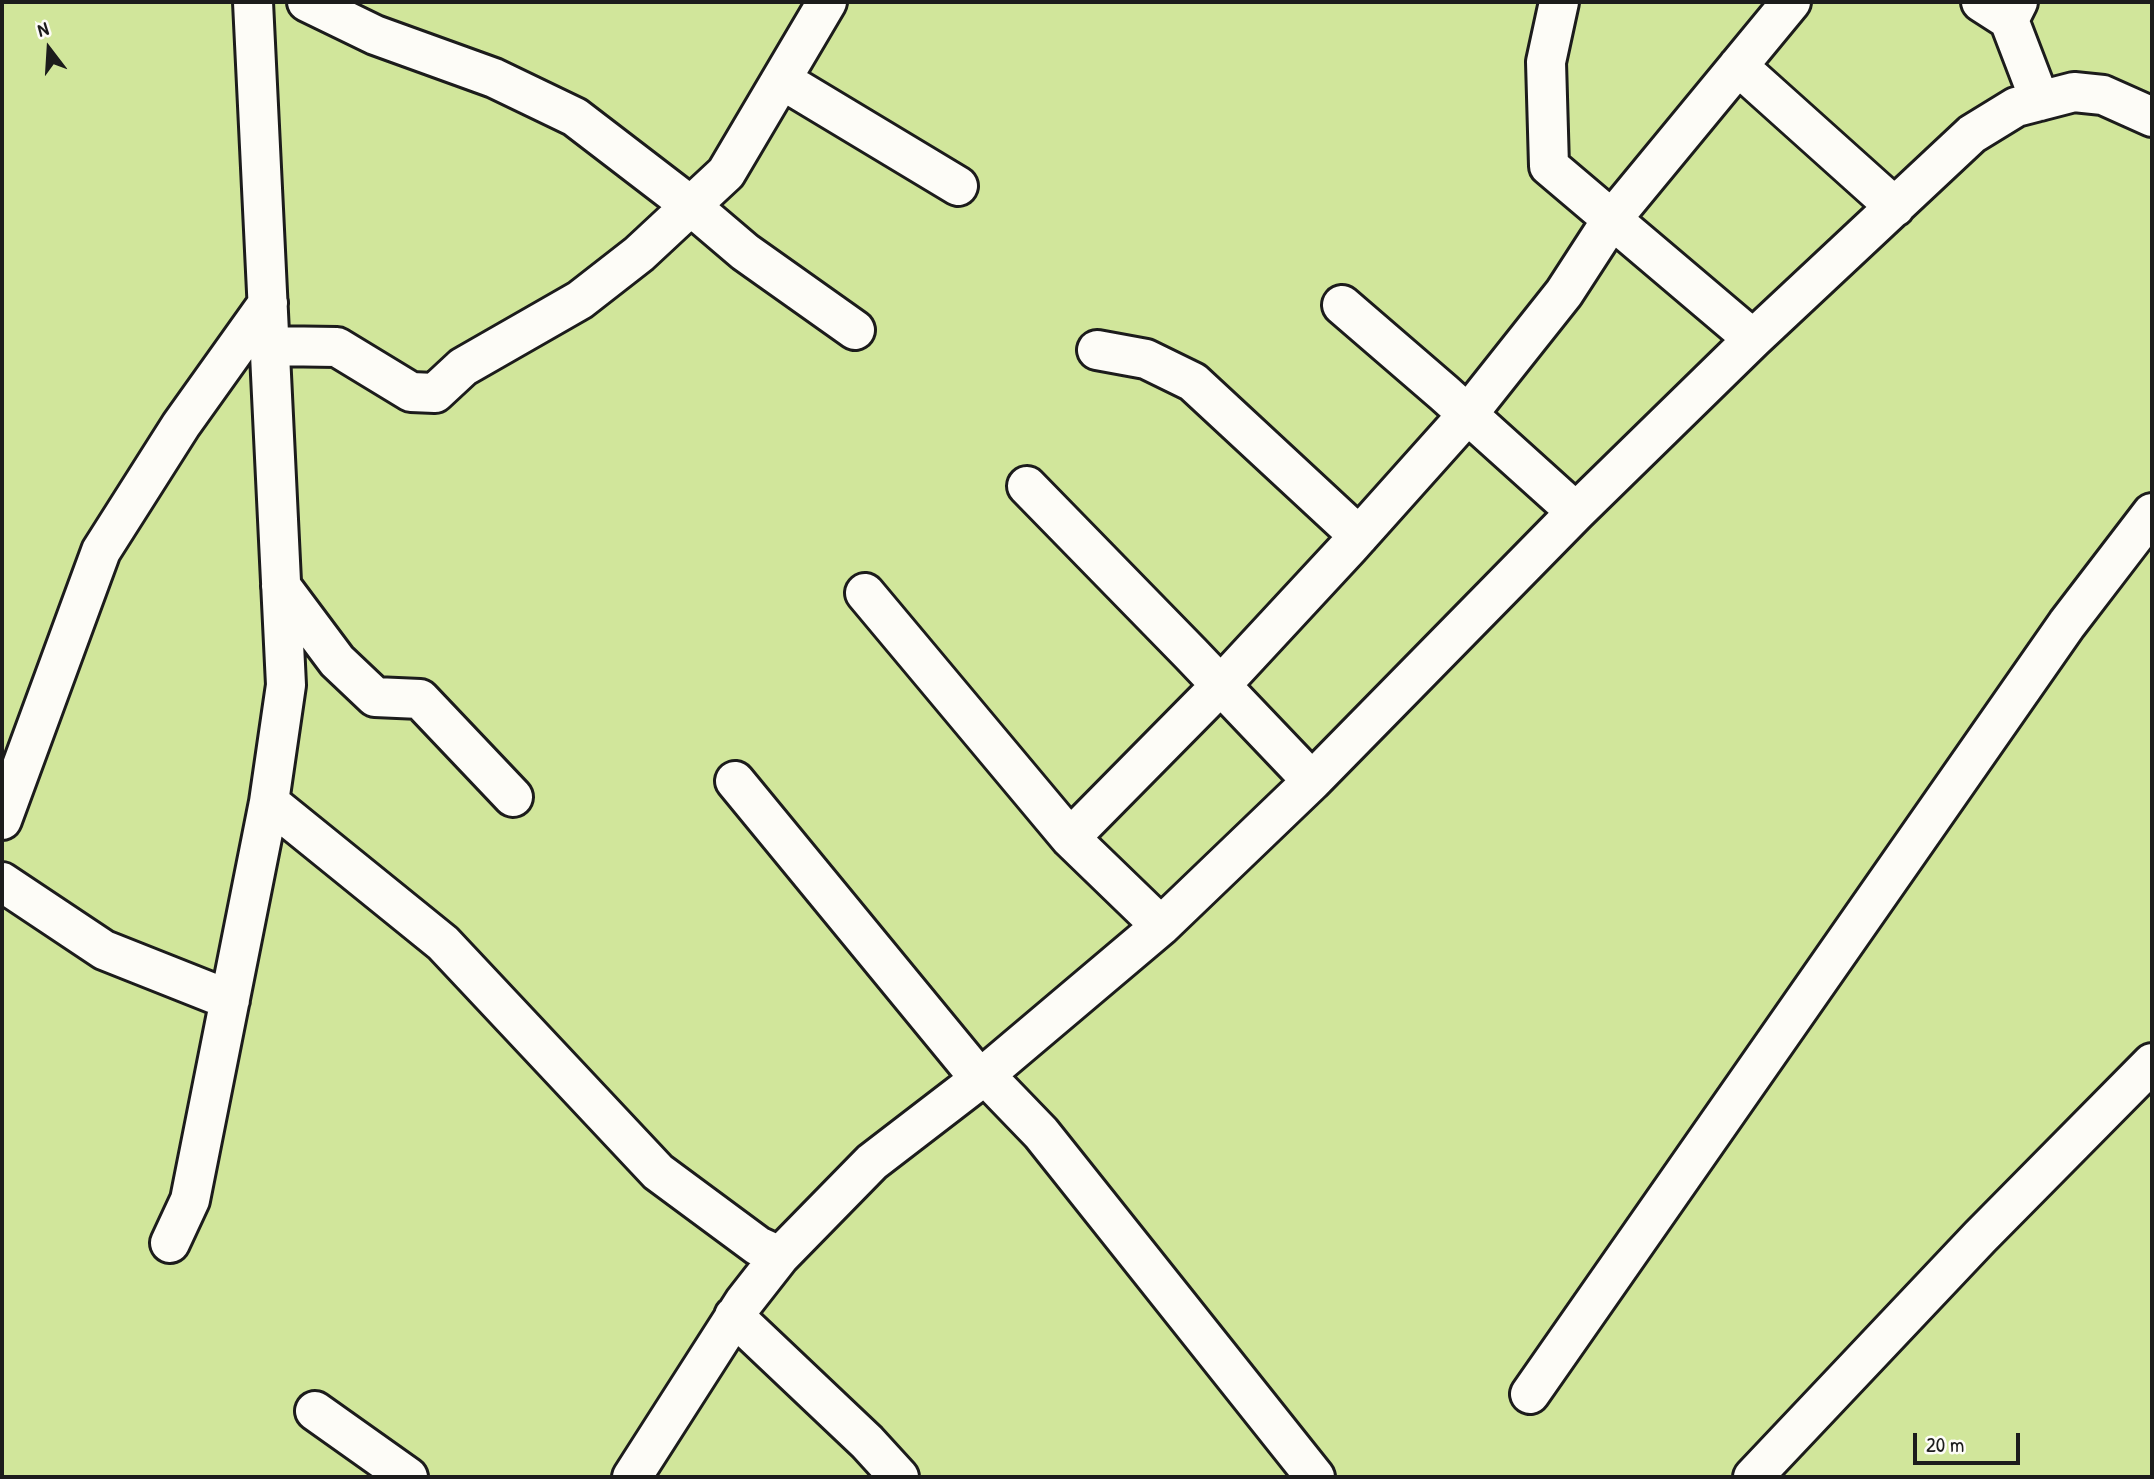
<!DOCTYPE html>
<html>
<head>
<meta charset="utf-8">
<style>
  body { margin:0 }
  #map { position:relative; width:2154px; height:1479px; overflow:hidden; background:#fdfcf7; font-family:"Patrick Hand",sans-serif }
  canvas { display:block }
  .frame { position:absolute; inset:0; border:4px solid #1c1c1c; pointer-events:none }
  .north { position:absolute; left:14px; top:14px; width:70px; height:70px; -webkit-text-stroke:5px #fdfcf7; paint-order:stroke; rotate:343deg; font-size:19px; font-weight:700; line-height:28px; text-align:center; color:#1c1c1c }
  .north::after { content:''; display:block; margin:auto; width:24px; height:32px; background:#1c1c1c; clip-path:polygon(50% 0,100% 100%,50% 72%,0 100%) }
  .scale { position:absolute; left:1913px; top:1433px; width:107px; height:32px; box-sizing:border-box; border:4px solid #1c1c1c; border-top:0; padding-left:9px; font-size:21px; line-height:24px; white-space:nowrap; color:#1c1c1c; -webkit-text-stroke:5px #fdfcf7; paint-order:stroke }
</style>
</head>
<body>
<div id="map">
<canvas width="2154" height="1479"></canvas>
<div class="frame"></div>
<div class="north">N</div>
<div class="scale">20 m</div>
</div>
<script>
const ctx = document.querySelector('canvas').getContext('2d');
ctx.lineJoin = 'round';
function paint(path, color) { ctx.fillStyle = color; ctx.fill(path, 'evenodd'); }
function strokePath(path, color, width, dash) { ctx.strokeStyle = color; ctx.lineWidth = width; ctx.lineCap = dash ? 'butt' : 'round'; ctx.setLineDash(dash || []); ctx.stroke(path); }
paint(new Path2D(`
  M 2,2 L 2152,2 L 2152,1477 L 2,1477 Z`), '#d1e69b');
const minor = new Path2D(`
  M 253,2 L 286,685 L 269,802 L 443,943 L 658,1172 L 758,1246 L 780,1256
  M 307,2 L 375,35 L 494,78 L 575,117 L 691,206 L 745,252 L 855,330
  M 1559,2 L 1546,62 L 1549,166 L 1753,339
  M 1981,2 L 2009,20
  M 2018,2 L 2009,20 L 2040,101
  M 1738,66 L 1895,207
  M 782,80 L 958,186
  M 1342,305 L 1444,393 L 1576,512
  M 270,346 L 337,347 L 411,392 L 435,393 L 463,367 L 580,300 L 639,254 L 726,173 L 827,2
  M 1097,350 L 1146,359 L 1193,382 L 1359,536
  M 1027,486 L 1191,654 L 1312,781
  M 281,586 L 337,661 L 375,697 L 420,699 L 513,797
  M 865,593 L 1070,838 L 1161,926
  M 735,781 L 980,1079
  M 2,820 L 101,551 L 181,425 L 268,303
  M 1070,838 L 1221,685 L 1349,547 L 1468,414 L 1564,293 L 1612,219 L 1791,2
  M 2,882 L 104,950 L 230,1000
  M 985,1075 L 1041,1133 L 1315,1477
  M 170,1243 L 190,1200 L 269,802
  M 734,1316 L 867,1442 L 899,1477
  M 1530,1394 L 2067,624 L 2152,513
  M 315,1411 L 408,1477
  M 632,1477 L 744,1302 L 780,1256 L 872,1162 L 980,1079 L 1161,926 L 1312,781 L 1576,512 L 1753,339 L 1972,134 L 2016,107 L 2074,92 L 2103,95 L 2152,117
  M 1753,1477 L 1980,1237 L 2152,1063`);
strokePath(minor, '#1c1c1c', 44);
strokePath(minor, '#fdfcf7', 38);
</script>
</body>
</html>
